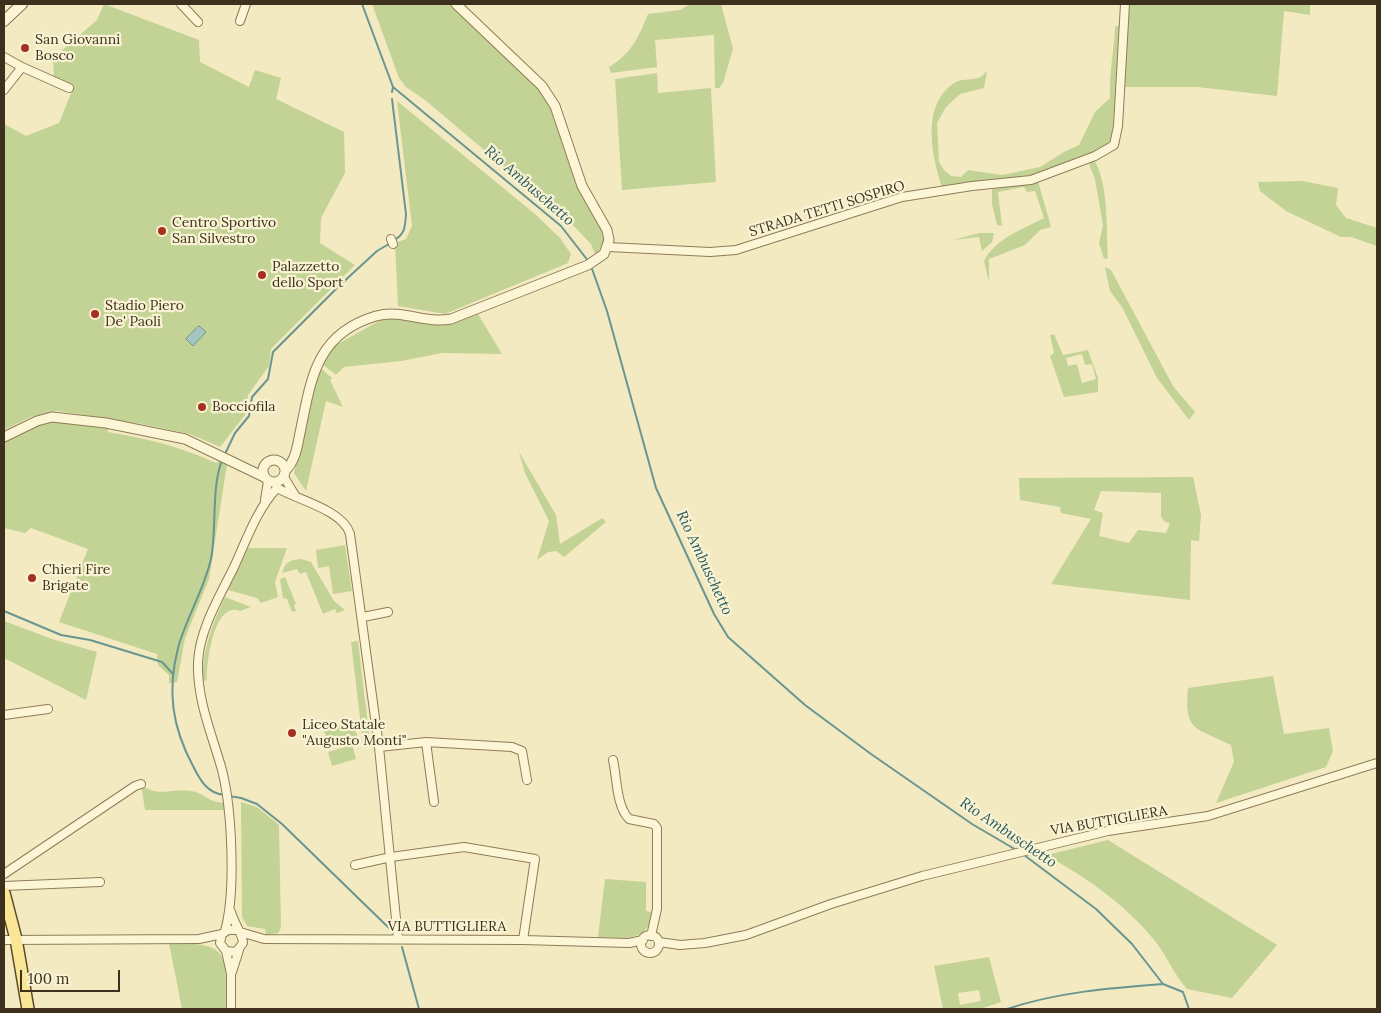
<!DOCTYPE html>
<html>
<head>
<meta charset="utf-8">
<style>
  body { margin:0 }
  #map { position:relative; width:1381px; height:1013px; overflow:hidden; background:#f3eac2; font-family:Lora,serif }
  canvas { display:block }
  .frame { position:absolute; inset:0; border:5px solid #3d311d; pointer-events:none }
  .scale { position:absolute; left:20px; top:970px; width:100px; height:22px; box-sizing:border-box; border:2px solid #3d311d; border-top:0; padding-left:6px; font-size:15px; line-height:18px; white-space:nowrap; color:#3d311d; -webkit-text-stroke:4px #f9f3d3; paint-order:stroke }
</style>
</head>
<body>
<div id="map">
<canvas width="1381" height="1013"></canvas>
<div class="frame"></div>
<div class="scale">100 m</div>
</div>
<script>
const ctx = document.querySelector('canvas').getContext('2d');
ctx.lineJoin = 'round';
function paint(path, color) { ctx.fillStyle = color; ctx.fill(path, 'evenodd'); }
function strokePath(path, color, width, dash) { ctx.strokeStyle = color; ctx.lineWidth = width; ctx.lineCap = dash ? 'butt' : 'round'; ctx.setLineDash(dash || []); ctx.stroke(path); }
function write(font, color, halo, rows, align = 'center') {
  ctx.font = font + ' Lora,serif'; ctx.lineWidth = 4.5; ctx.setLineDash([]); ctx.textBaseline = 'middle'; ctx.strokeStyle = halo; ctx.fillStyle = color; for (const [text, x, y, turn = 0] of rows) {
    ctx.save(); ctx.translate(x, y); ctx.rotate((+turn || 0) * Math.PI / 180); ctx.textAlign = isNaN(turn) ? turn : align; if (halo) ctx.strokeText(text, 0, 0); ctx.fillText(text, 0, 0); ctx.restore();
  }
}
paint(new Path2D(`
  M 104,4 L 199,40 L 200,62 L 249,87 L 255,70 L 281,78 L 276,99 L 344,132 L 345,173 L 321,218 L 320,243 L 355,265 L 271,349 L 269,366 L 248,395 L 245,415 L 220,447 L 190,434 L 142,424 L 57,411 L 30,417 L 4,430 L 4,124 L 26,136 L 59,123 L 74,86 L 54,77 L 53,58 L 97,20 Z
  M 372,4 L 452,4 L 535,83 L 549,104 L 603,231 L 605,239 L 596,256 L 591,244 L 573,225 L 425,100 L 406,87 L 399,78 Z
  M 690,4 L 721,4 L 733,49 L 723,83 L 719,88 L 715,88 L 714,35 L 655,40 L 657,67 L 611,73 L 609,67 C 631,54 639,37 648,14 L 680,10 Z
  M 1127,4 L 1310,4 L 1310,15 L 1284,11 L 1277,96 L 1197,87 L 1124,87 Z
  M 1121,24 L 1112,138 L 1106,147 L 1037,175 L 942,187 C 932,156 920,103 956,82 C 963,78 976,81 982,76 C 984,75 985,72 987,71 L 984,88 L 960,94 L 946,107 L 937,123 L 939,162 L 944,170 L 951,176 L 961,177 L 968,170 L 1002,175 L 1040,167 L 1064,152 L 1079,145 L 1095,112 L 1110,98 C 1109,74 1114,51 1115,27 Z
  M 657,73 L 658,93 L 711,88 L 716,182 L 622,190 L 615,79 Z
  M 397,101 L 535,214 L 560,238 L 571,254 L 568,263 L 445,314 L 398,306 L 395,243 L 406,239 L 412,226 Z
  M 1094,160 C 1109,183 1106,231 1108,258 L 1104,259 L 1099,243 L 1103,225 L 1095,179 L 1089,164 Z
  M 1038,181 L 1051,227 L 1040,230 L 1025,245 L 989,259 L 989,282 L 984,261 C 996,238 1023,229 1044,218 L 1035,191 L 1027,192 L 1024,187 L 998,192 L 1002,226 L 997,225 L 992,204 L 992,189 Z
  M 1302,181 L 1338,188 L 1336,205 L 1346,218 L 1377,228 L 1377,246 L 1351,237 L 1341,237 L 1286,211 L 1260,191 L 1258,182 Z
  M 979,233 L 994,233 L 992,242 L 982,251 L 979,237 L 953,240 Z
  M 1105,267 L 1111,270 L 1173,386 L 1195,412 L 1189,420 L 1157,378 L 1122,307 L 1110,291 Z
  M 478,314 L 502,354 L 442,353 L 401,361 L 344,367 L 336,375 L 322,364 L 334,346 L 379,321 L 395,317 L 435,325 L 448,325 Z
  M 1054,334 L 1063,355 L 1088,350 L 1098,378 L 1098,392 L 1064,397 L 1050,356 L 1054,353 L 1050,335 ZM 1082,354 L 1085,365 L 1092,364 L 1096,379 L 1082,383 L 1077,364 L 1068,366 L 1066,358 Z
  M 318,370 L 323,370 L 332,378 L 330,380 L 343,407 L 326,401 L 306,491 L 294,473 Z
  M 58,420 L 108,426 L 108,432 C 146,438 181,447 216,463 L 219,461 L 227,464 L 209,579 L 185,638 L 177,682 L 169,683 L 169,675 L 158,665 L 157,654 L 59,622 L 88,549 L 31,528 L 25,533 L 4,528 L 4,440 L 39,424 Z
  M 519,452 L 556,515 L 560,544 L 602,518 L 606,522 L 564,557 L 556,551 L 548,552 L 537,560 L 549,521 L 525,473 Z
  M 1193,477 L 1201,515 L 1199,541 L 1191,540 L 1190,600 L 1051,584 L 1091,519 L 1061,513 L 1060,507 L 1020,500 L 1019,478 ZM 1101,491 L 1161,493 L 1161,517 L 1165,522 L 1170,523 L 1166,533 L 1138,530 L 1129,543 L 1099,536 L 1103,513 L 1094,510 Z
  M 345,545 L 352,591 L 333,594 L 329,566 L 318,568 L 316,550 Z
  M 248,548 L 287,548 L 275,582 L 278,597 L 261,603 L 257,598 L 228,590 Z
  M 301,559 L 311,562 L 334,601 L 345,610 L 337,613 L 335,609 L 323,614 L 306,572 L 300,574 L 297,569 L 282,573 C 285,562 290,560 301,559 Z
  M 285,577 L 296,604 L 294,605 L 296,611 L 292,612 L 287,599 L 283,598 L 280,579 Z
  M 225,597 L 251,607 L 240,611 C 214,600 206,664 207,680 L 203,681 C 202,650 212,625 225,597 Z
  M 4,621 L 52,639 L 97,652 L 86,700 L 4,658 Z
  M 358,641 L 370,742 L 363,743 L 351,642 Z
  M 1273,676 L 1284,734 L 1329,728 L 1333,751 L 1326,767 L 1216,803 L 1234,762 L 1231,745 C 1196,727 1184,733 1188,688 Z
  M 353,721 L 358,739 L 329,747 L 324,730 Z
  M 352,745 L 356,759 L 332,766 L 328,752 Z
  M 141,784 C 158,799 172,787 191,791 C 205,793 206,802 225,803 L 224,810 L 145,810 Z
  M 241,802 L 257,807 L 279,825 L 281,928 L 278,933 L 266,935 L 265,929 L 247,926 L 242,917 Z
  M 1108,840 L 1277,945 L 1232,998 L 1187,989 C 1174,975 1167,956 1155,941 C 1128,907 1089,879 1051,858 L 1051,854 Z
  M 605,879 L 646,882 L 646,911 L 651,912 C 651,943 621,938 598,937 Z
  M 169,943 C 231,943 226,953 226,1009 L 182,1009 Z
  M 989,957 L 1001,1002 L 980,1009 L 943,1009 L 934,966 ZM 979,990 L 981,1001 L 960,1005 L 958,993 Z`), '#c3d295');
const water = new Path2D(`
  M 199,326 L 206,332 L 193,346 L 186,339 Z`);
paint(water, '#a5c5c0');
strokePath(water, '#6a9590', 1);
strokePath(new Path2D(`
  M 362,4 L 393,87 L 561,226 L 589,262
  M 392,92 L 393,87
  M 392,99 L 406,214 C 405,228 405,234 393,241
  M 591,266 L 607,311 L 656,488 L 714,614 L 728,637 L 805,705 L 871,754 L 972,824 L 1018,851
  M 225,454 L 235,433 L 249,416 L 252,397 L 268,379 L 273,352 L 339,286 L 377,251 L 389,244
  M 222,460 C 211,489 217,528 211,559 C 204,590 186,618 178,648 C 167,691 172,727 193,766 C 200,780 207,793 224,795
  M 4,611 L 61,635 L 90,640 L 162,662 L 173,674
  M 229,796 L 241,798 L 257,804 L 282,824 L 390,929
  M 1024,855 L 1096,909 L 1132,944 L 1163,984 L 1183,992 L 1189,1009
  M 402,947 L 419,1009
  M 1007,1009 C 1058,992 1110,988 1163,984`), '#6a9590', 2);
const minor = new Path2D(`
  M 181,4 L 198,22
  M 240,21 L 246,4
  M 4,57 L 22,67 L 4,90
  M 22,67 L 69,88
  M 391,239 L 393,244
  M 608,247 L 710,252 L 736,250 L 902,197 L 972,186 L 1031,180 L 1095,156 L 1114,145 L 1118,126 L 1125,4
  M 284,477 L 296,497
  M 277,488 C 298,500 343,510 350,534 L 379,747 L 398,939
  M 265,500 L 268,481
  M 363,617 L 388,612
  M 4,715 L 48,709
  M 426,742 L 434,802
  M 379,747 L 426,742 L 512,747 L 522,751 L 527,780
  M 613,760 C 617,777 616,806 629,819 L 654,824 L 657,828 L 657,909 L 651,936
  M 355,865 L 391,857 L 464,847 L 535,859 L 523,940
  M 4,874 L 135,786 L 141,784
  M 4,886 L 100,882
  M 231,912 C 234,923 243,935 243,943 L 236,952 L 226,951 L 220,943 L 222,934 L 228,930 L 237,930
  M 225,931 C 236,892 232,809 222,770 C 212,734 197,701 198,663 C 199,630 220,596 234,567 C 246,541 257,509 277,488 L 276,484
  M 240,932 L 264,939 L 523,940 L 629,943 L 643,940
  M641 944a9 9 0 1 1 18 0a9 9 0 1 1-18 0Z
  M 4,940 L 199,939 L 222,934
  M 659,942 L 680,945 L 705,943 L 746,935 L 831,904 L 922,876 L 1108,831 L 1208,816 L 1377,763
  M 226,951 L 231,974 L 231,1009
  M 232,972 L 239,950`);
const tertiary = new Path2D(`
  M 4,437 L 37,421 L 52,417 L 106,423 L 185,439 L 264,477
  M263 471a11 11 0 1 1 22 0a11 11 0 1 1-22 0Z
  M 285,471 C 296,460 297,447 300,433 C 311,380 315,334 376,316 C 403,309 425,324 451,319 L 588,265 L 604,254 L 609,240 L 607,230 L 582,186 L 555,106 L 542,86 L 456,4`);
const secondary = new Path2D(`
  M 4,21 L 22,4`);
const primary = new Path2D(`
  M 4,893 L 16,939 L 28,1009`);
strokePath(minor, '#8f7c57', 10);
strokePath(tertiary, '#8f7c57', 11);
strokePath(secondary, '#715d3a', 12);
strokePath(primary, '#5d492c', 14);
strokePath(minor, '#fcf6d7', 8);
strokePath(tertiary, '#fcf6d7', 9);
strokePath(secondary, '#fcf6d7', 10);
strokePath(primary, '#fae796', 11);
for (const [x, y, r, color] of [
  [25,48,5,"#a53020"],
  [162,231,5,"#a53020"],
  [262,275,5,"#a53020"],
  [95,314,5,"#a53020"],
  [202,407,5,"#a53020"],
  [32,578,5,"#a53020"],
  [292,733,5,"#a53020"]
]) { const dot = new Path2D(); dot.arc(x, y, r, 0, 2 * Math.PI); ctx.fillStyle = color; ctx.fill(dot); strokePath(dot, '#f9f3d3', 2); }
write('14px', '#3d311d', '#f9f3d3', [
  ["San Giovanni",35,40],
  ["Bosco",35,56],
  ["Centro Sportivo",172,223],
  ["San Silvestro",172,239],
  ["Palazzetto",272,267],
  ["dello Sport",272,283],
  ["Stadio Piero",105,306],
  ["De' Paoli",105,322],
  ["Bocciofila",212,407],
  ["Chieri Fire",42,570],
  ["Brigate",42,586],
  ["Liceo Statale",302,725],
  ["\"Augusto Monti\"",302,741]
], 'left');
write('14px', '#3d311d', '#f9f3d3', [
  ["STRADA TETTI SOSPIRO",827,209,-17],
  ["VIA BUTTIGLIERA",1109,821,-10],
  ["VIA BUTTIGLIERA",447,927]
]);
write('italic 15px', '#2a5b5f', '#f9f3d3', [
  ["Rio Ambuschetto",529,186,41],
  ["Rio Ambuschetto",704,563,65],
  ["Rio Ambuschetto",1008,833,34]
]);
</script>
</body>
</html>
